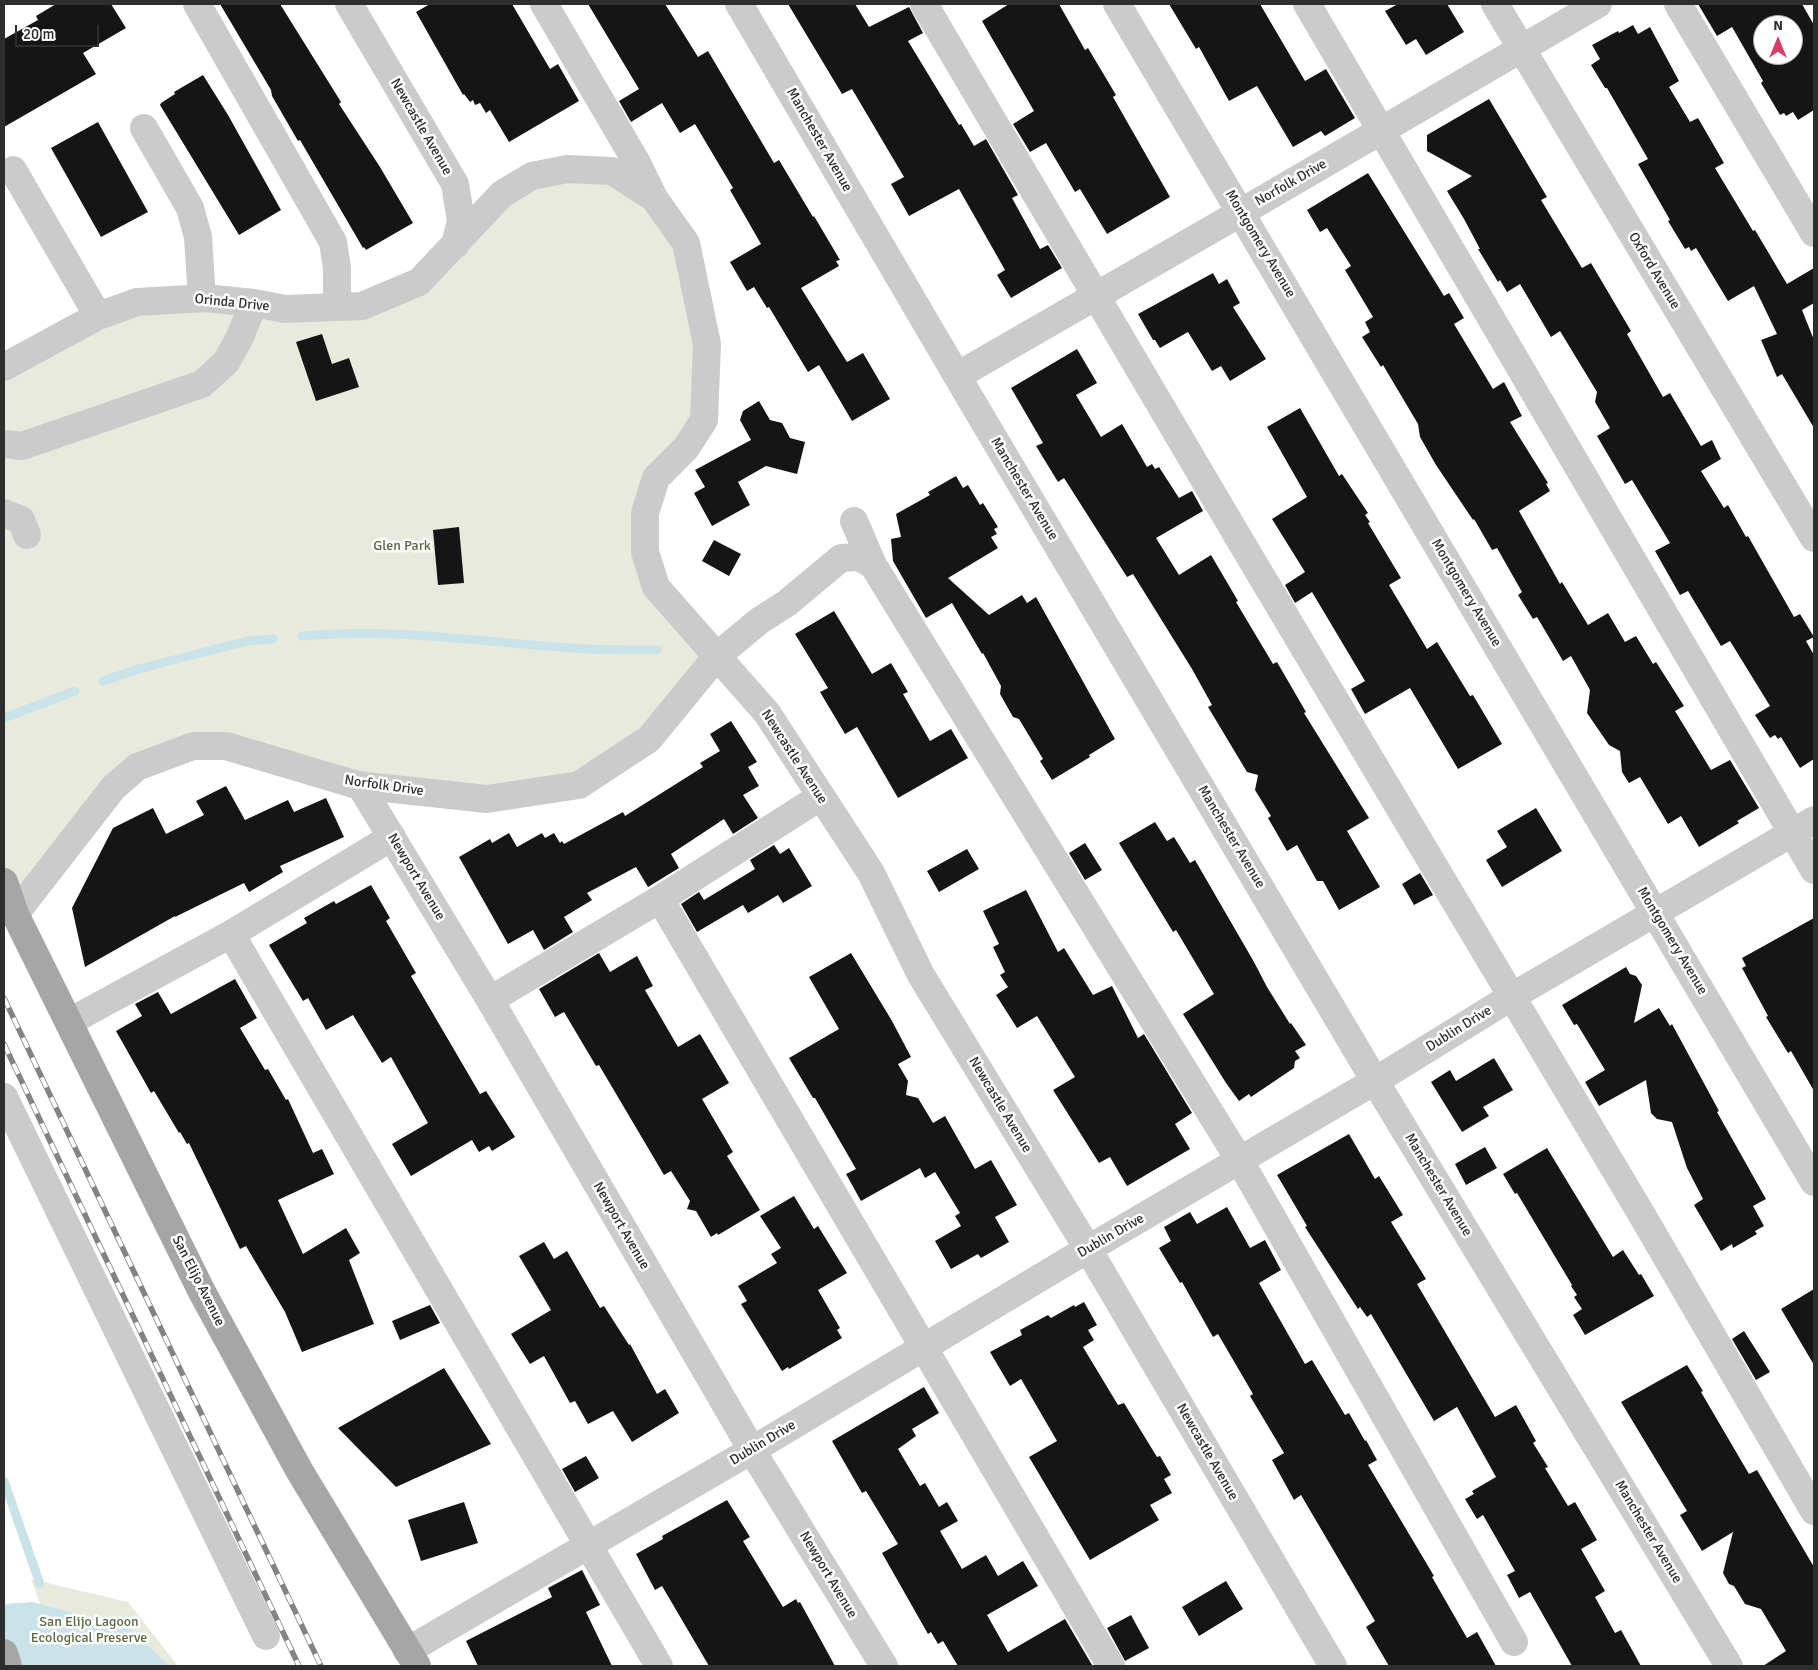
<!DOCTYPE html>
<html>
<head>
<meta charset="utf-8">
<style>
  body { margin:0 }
  #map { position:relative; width:1818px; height:1670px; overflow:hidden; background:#fff; font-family:Signika,sans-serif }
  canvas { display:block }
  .frame { position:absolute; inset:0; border:5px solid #2e2e2e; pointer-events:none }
  .north { position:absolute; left:1753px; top:15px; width:50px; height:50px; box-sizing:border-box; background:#fff; border:1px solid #ababab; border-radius:50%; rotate:0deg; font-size:14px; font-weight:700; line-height:20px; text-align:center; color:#2e2e2e }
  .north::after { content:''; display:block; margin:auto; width:18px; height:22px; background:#d93c64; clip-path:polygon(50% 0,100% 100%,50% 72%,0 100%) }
  .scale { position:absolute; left:15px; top:25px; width:84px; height:22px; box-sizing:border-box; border:2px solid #2e2e2e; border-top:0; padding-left:6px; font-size:15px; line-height:18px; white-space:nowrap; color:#2e2e2e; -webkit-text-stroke:4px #fff; paint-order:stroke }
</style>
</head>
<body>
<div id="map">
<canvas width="1818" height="1670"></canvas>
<div class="frame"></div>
<div class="north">N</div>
<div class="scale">20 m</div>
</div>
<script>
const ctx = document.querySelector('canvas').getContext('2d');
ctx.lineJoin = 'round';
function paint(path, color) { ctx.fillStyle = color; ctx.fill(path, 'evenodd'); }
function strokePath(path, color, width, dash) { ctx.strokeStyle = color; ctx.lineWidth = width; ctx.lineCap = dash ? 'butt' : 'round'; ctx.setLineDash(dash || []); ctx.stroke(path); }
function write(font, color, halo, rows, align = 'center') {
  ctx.font = font + ' Signika,sans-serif'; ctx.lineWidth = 5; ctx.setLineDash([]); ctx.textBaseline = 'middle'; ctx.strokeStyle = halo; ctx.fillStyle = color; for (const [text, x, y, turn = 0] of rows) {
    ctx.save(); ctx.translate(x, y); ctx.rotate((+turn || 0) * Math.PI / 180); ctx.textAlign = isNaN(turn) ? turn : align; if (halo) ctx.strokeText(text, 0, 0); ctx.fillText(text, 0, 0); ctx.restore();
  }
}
paint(new Path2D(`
  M 591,169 L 668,209 L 709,388 L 660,480 L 646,554 L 725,665 L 619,766 L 506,799 L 226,747 L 135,767 L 19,912 L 4,876 L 4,370 L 94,315 L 384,299 L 496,197 Z
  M 31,1579 L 128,1602 L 178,1666 L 63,1666 Z`), '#e7eadd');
paint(new Path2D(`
  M 33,1602 L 128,1628 L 170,1666 L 4,1666 L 4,1604 Z`), '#cae3e9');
strokePath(new Path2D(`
  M 302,636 C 398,627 493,644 588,649 C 611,650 634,650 657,650
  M 103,681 L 138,669 L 248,641 L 273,639
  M 4,718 L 75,691
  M 4,1481 L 40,1584`), '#cae3e9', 9);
paint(new Path2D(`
  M 56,4 L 111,4 L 126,28 L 83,53 L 96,74 L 4,127 L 4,39 L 38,20 L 36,16 Z
  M 220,4 L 280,4 L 341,102 L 339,104 L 380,167 L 413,223 L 366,250 L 364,247 L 363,248 L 300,140 L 298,141 L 272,96 L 271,90 Z
  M 430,4 L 512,4 L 550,69 L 558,64 L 579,101 L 509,142 L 490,110 L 486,113 L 480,103 L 475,105 L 473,100 L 470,102 L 464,94 L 463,95 L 416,12 Z
  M 588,4 L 665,4 L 698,57 L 708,51 L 774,163 L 779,160 L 813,217 L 814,216 L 840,260 L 836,261 L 839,266 L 801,288 L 847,362 L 863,353 L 890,399 L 852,421 L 819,365 L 808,372 L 769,307 L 767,308 L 754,287 L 747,291 L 730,262 L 761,244 L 730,190 L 733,188 L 695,124 L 680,133 L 662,103 L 631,122 L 619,101 L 639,89 Z
  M 788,4 L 855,4 L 869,27 L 909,7 L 923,33 L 908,41 L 959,125 L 961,124 L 974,146 L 986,139 L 1018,195 L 1012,198 L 1040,249 L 1048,245 L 1062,268 L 1011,298 L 997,275 L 1005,270 L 959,189 L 909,216 L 891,184 L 904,177 L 852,89 L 842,94 Z
  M 1009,4 L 1059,4 L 1085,50 L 1088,48 L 1116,95 L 1113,97 L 1170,197 L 1107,234 L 1080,189 L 1075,192 L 1046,143 L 1030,152 L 1013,124 L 1034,111 L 982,21 Z
  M 1169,4 L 1260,4 L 1305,81 L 1326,69 L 1355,118 L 1325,136 L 1321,131 L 1293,147 L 1257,86 L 1229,101 L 1199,47 L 1196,49 Z
  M 1398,4 L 1447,4 L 1464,32 L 1426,55 L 1416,39 L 1406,45 L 1385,11 Z
  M 1698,4 L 1802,4 L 1814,25 L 1814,110 L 1798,120 L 1793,112 L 1786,116 L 1784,113 L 1780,115 L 1761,83 L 1763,81 L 1732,27 L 1717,36 ZM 1763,25 L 1793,25 L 1793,55 L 1763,55 Z
  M 1633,25 L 1638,34 L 1650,27 L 1679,81 L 1669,87 L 1690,122 L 1698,118 L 1724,163 L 1715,168 L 1753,231 L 1755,230 L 1787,284 L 1814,268 L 1814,303 L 1802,310 L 1814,340 L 1814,428 L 1782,374 L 1777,377 L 1761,340 L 1777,334 L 1754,286 L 1728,301 L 1696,248 L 1691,251 L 1689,247 L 1685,249 L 1668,221 L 1670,220 L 1638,164 L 1648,159 L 1607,88 L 1605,88 L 1591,65 L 1600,59 L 1592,45 L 1618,31 L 1619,33 Z
  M 203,75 L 228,115 L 281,210 L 239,235 L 160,105 L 161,103 L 175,94 L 174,92 Z
  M 1489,99 L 1547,197 L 1541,200 L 1582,268 L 1591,263 L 1631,331 L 1627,334 L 1663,397 L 1670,393 L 1701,446 L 1712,440 L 1721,459 L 1701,471 L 1724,508 L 1728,505 L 1746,537 L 1748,536 L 1794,617 L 1800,614 L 1814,637 L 1806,641 L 1814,655 L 1814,759 L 1800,768 L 1781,737 L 1778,739 L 1775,735 L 1770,738 L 1755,715 L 1770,706 L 1730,641 L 1721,646 L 1688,591 L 1680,595 L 1655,551 L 1670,543 L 1632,480 L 1625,484 L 1597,436 L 1610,428 L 1595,402 L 1597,392 L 1560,331 L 1551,337 L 1520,284 L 1507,292 L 1500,280 L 1498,282 L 1478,249 L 1480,249 L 1464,219 L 1447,191 L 1472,176 L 1427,151 L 1427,135 Z
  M 98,122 L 148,212 L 101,237 L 51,148 Z
  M 1368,173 L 1444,296 L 1449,293 L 1464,318 L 1454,324 L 1493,389 L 1504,382 L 1522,416 L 1510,422 L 1548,483 L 1546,484 L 1550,491 L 1519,511 L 1560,584 L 1562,582 L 1588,625 L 1608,613 L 1625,642 L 1636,636 L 1653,664 L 1656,662 L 1684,706 L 1675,711 L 1711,770 L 1730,760 L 1759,808 L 1737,821 L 1739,823 L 1699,847 L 1681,816 L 1668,824 L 1640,777 L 1629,783 L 1622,772 L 1620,751 L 1609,745 L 1587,713 L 1590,690 L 1571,656 L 1563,661 L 1537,617 L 1533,619 L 1518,595 L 1522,592 L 1497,548 L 1492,550 L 1474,519 L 1473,520 L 1436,465 L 1420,437 L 1418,424 L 1383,365 L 1381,367 L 1362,337 L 1370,332 L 1365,322 L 1373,317 L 1345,270 L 1351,266 L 1327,228 L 1320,232 L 1307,210 Z
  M 1213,273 L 1219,284 L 1227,279 L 1240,303 L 1233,307 L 1266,359 L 1230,381 L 1221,366 L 1212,371 L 1188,332 L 1160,348 L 1155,340 L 1153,340 L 1138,314 Z
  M 322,334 L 332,364 L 349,358 L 359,387 L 316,401 L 296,342 Z
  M 1077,349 L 1097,383 L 1076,395 L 1101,437 L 1122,424 L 1147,467 L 1152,464 L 1155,469 L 1159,467 L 1179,498 L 1192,491 L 1203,511 L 1156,538 L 1179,575 L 1211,555 L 1238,601 L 1236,602 L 1273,664 L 1277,662 L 1306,712 L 1304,713 L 1369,818 L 1347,831 L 1380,887 L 1339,910 L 1323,881 L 1317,881 L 1297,845 L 1287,851 L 1268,818 L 1271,816 L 1255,790 L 1258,775 L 1247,772 L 1208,707 L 1212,705 L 1192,669 L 1133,574 L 1127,577 L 1064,478 L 1058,482 L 1036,446 L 1043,443 L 1011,388 Z
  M 759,401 L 770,420 L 782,423 L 790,438 L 805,442 L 797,474 L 766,466 L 738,482 L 750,505 L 712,526 L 694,493 L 705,487 L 695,470 L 751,440 L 740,420 L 743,411 Z
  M 1300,408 L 1339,476 L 1342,474 L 1368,513 L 1365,515 L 1370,522 L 1368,523 L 1401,578 L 1389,585 L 1427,649 L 1437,642 L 1470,696 L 1473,695 L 1502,744 L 1458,769 L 1410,688 L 1365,714 L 1351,689 L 1365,681 L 1312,592 L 1295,603 L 1285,585 L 1305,572 L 1272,519 L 1307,497 L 1267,427 Z
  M 956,476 L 963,488 L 968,485 L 980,505 L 983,503 L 998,527 L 994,529 L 997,534 L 991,537 L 998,548 L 948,578 L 989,615 L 1022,595 L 1027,603 L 1036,597 L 1115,739 L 1089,755 L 1090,757 L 1052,780 L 1040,761 L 1043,759 L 1019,719 L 1013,717 L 1000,694 L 1001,686 L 983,653 L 982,654 L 952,603 L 926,618 L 893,561 L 891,539 L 901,537 L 896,514 L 930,495 L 928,492 Z
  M 459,527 L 464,583 L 438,585 L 433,530 Z
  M 714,540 L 741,554 L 729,576 L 702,561 Z
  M 834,611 L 872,674 L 891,663 L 908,692 L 903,694 L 930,741 L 951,729 L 968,758 L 898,798 L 857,727 L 845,734 L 820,692 L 828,688 L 795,634 Z
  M 731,721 L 757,762 L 748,767 L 759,786 L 743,795 L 758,818 L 733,834 L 724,819 L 671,854 L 679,868 L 648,887 L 636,867 L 587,893 L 592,900 L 564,917 L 573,932 L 544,950 L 533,930 L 508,944 L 459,857 L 490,839 L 492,843 L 509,833 L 517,847 L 542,833 L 545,838 L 554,833 L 560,843 L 562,841 L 564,844 L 623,812 L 625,816 L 703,767 L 700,763 L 720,751 L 710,734 Z
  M 226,786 L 245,820 L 288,800 L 294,812 L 326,798 L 344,837 L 280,866 L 283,872 L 249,892 L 244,883 L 175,917 L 175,916 L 85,967 L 72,908 L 113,828 L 153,808 L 166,834 L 204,815 L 196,801 Z
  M 1536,808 L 1562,851 L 1502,887 L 1486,860 L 1507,847 L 1497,831 Z
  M 1155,822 L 1167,841 L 1174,837 L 1190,863 L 1195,860 L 1254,962 L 1267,987 L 1290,1024 L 1291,1023 L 1306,1045 L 1295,1051 L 1300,1058 L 1295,1061 L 1294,1068 L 1251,1097 L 1249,1094 L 1239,1101 L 1226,1083 L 1183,1014 L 1214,994 L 1176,930 L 1173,932 L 1119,843 Z
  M 1085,843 L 1102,870 L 1085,880 L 1069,853 Z
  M 774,845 L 780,854 L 789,848 L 812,886 L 783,903 L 778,895 L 748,913 L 743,905 L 697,932 L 681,904 L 699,892 L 704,900 L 755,869 L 750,860 Z
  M 967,849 L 979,869 L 939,892 L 927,871 Z
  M 1420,873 L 1433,895 L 1414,905 L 1402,884 Z
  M 371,885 L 390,918 L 386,921 L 416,973 L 411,976 L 480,1094 L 486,1091 L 515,1137 L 492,1151 L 489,1146 L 479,1152 L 472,1140 L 411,1176 L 392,1144 L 428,1123 L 391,1057 L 382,1063 L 353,1015 L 326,1030 L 308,998 L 303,1001 L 269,945 L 307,923 L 304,918 L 334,901 L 336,904 Z
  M 1026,890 L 1058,952 L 1064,948 L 1093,995 L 1112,986 L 1138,1038 L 1144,1034 L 1192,1113 L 1175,1124 L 1190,1149 L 1127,1186 L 1110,1157 L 1099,1163 L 1053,1090 L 1075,1077 L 1037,1016 L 1017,1028 L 996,995 L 1008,987 L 1000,975 L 1005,972 L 993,947 L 999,944 L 983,911 Z
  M 1814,918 L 1814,1091 L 1791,1051 L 1788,1053 L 1766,1017 L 1768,1016 L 1742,968 L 1746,966 L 1742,958 Z
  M 599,953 L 610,972 L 637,956 L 653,986 L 645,990 L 678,1047 L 700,1034 L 729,1083 L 702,1099 L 733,1152 L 727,1156 L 760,1210 L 718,1235 L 717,1233 L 711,1237 L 696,1211 L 687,1209 L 690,1201 L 671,1171 L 664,1175 L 599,1065 L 596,1066 L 564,1012 L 555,1017 L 539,989 Z
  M 851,953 L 892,1021 L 911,1057 L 898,1064 L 908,1081 L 906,1095 L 918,1098 L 933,1123 L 945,1116 L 975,1169 L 991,1160 L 1017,1205 L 995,1217 L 1009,1242 L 981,1258 L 978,1254 L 951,1269 L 935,1241 L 961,1226 L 955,1216 L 960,1213 L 935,1172 L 925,1178 L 920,1168 L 861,1201 L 846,1174 L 856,1169 L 815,1098 L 813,1098 L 789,1058 L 839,1029 L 809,977 Z
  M 1626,967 L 1630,974 L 1636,976 L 1642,985 L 1634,1023 L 1659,1008 L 1670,1026 L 1672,1024 L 1719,1111 L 1717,1112 L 1766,1199 L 1753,1206 L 1764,1226 L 1755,1231 L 1757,1234 L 1733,1248 L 1732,1244 L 1721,1251 L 1694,1205 L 1703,1199 L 1687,1168 L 1672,1122 L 1657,1119 L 1651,1113 L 1646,1080 L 1599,1106 L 1585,1082 L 1605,1070 L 1577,1024 L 1574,1025 L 1562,1005 Z
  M 235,979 L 257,1018 L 240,1028 L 265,1070 L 268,1069 L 286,1100 L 288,1099 L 313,1153 L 322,1149 L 334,1174 L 278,1200 L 303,1254 L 346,1228 L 360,1253 L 349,1260 L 374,1324 L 302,1352 L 285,1312 L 246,1246 L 240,1249 L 189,1143 L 187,1144 L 180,1132 L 179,1133 L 154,1091 L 151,1093 L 116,1031 L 142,1016 L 135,1004 L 158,992 L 171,1014 Z
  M 1494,1058 L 1513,1090 L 1483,1107 L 1489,1116 L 1462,1132 L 1431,1082 L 1450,1070 L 1456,1081 Z
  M 1349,1134 L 1375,1179 L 1379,1176 L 1403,1215 L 1391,1222 L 1426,1279 L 1417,1284 L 1495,1417 L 1516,1405 L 1536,1441 L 1533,1443 L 1548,1467 L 1545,1468 L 1568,1506 L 1575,1502 L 1597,1540 L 1581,1549 L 1605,1591 L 1595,1597 L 1615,1633 L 1621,1630 L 1641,1666 L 1572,1666 L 1530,1592 L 1519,1598 L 1507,1575 L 1515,1571 L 1483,1515 L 1477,1519 L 1465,1499 L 1474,1494 L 1472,1491 L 1496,1477 L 1457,1407 L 1434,1421 L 1371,1314 L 1367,1317 L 1360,1307 L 1358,1309 L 1305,1227 L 1307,1226 L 1277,1175 Z
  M 1485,1147 L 1497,1168 L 1466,1185 L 1455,1164 Z
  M 1547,1148 L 1613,1257 L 1623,1250 L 1639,1275 L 1641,1274 L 1654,1296 L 1585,1335 L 1573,1315 L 1582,1309 L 1574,1297 L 1577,1295 L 1571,1286 L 1572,1285 L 1517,1193 L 1515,1194 L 1503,1174 Z
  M 794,1196 L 814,1229 L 818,1226 L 847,1273 L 818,1290 L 840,1328 L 837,1330 L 842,1338 L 789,1369 L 788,1367 L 782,1371 L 741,1304 L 747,1301 L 738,1286 L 777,1263 L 771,1254 L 781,1248 L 760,1216 Z
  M 1227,1207 L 1250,1248 L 1265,1240 L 1281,1270 L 1259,1283 L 1305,1364 L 1312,1360 L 1345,1415 L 1349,1413 L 1365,1441 L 1366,1440 L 1377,1460 L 1368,1465 L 1434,1576 L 1432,1577 L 1467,1638 L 1477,1632 L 1496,1666 L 1389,1666 L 1366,1627 L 1375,1621 L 1301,1495 L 1294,1500 L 1272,1460 L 1284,1453 L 1250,1396 L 1253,1394 L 1218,1334 L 1213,1337 L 1182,1282 L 1180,1283 L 1159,1248 L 1171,1241 L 1164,1227 L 1190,1212 L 1197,1224 Z
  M 544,1242 L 554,1259 L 567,1251 L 600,1308 L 604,1306 L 629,1345 L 630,1344 L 657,1394 L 665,1389 L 679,1413 L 632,1442 L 613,1411 L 588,1424 L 575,1401 L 570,1403 L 544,1356 L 530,1364 L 511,1334 L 551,1310 L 519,1256 Z
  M 1814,1289 L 1814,1365 L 1781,1309 Z
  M 1084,1302 L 1097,1325 L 1088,1330 L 1094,1340 L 1083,1347 L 1118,1405 L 1124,1403 L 1157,1457 L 1160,1456 L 1171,1475 L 1164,1479 L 1172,1493 L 1150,1505 L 1159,1520 L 1090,1560 L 1029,1457 L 1057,1441 L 1021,1379 L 1010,1386 L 990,1352 L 1022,1335 L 1020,1330 L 1048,1315 L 1051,1318 L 1074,1305 L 1075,1307 Z
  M 430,1305 L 440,1323 L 400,1340 L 392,1321 Z
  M 1744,1331 L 1770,1372 L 1756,1380 L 1732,1339 Z
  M 1687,1365 L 1703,1391 L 1701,1392 L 1749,1474 L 1757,1470 L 1814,1567 L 1814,1666 L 1763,1666 L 1786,1651 L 1761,1609 L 1745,1604 L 1734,1586 L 1729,1584 L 1723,1573 L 1733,1532 L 1702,1551 L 1680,1515 L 1687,1511 L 1621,1402 Z
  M 444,1368 L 491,1444 L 396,1487 L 338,1428 Z
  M 924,1387 L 939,1413 L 912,1429 L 916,1436 L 898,1449 L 920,1486 L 925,1483 L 939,1507 L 947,1502 L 958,1521 L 940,1531 L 962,1569 L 986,1555 L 998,1576 L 1023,1561 L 1038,1586 L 987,1615 L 1008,1652 L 1065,1619 L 1092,1665 L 1090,1666 L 958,1666 L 943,1641 L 938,1644 L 931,1632 L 928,1634 L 882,1553 L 898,1544 L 866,1491 L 862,1493 L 832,1441 Z
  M 586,1456 L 599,1478 L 575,1492 L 562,1469 Z
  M 727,1500 L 750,1537 L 743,1541 L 783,1607 L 796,1599 L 798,1603 L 800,1602 L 835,1666 L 709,1666 L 662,1586 L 655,1590 L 636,1554 L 663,1539 L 662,1536 Z
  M 464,1502 L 478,1543 L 421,1561 L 408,1520 Z
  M 582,1570 L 600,1605 L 586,1612 L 612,1666 L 478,1666 L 466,1641 L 552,1597 L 548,1588 Z
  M 1226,1581 L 1243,1609 L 1199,1636 L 1182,1607 Z
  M 1131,1615 L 1149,1648 L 1125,1661 L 1107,1628 Z`), '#151515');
strokePath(new Path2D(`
  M 197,4 L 333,242 L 337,268 L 337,307
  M 349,4 L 455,184 L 461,221 L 455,245
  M 544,4 L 637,163 L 654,198
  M 739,4 L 970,398 L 1375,1081 L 1729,1666
  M 924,4 L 1241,542 L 1642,1215 L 1814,1511
  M 1117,4 L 1814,1182
  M 1307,4 L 1814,870
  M 1495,4 L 1814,538
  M 1678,4 L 1814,233
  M 144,128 L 190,208 L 198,237 L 202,298
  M 13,170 L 98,316
  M 4,367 L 98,316 L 137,302 L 205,298 L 254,303 L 285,309 L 362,306 L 419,282 L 502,194 L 532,176 L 567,169 L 612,171 L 654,198 L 686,243 L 707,344 L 704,420 L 686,448 L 656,478 L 645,513 L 645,552 L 656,587 L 767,713 L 871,873 L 921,975 L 1088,1249 L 1333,1666
  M 957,376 L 1221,224 L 1598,4
  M 4,444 L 22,446 L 202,384 L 226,362 L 239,339 L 254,303
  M 4,513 L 21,520 L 27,535
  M 854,521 L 873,565 L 1240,1161 L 1514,1642
  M 360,785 L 490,1000 L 759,1462 L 884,1666
  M 660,899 L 1111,1666
  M 15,914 L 113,788 L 137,767 L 193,746 L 226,746 L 357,785 L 487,799 L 579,785 L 649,739 L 717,656 L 759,621 L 787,603 L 841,558 L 859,557 L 873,565
  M 231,934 L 659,1666
  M 490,1000 L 660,899 L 820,797
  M 69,1022 L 231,934 L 392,837
  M 4,1097 L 266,1636
  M 407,1651 L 752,1450 L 1088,1249 L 1375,1081 L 1511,997 L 1814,820`), '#cbcbcb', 28);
strokePath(new Path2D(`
  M 4,882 L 15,914 L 202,1292 L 299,1470 L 417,1666
  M 4,1653 L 8,1666`), '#a6a6a6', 28);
const rail = new Path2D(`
  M 4,998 L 321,1666
  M 4,1044 L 299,1666`);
strokePath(rail, '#838383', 5.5);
strokePath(rail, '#fff', 4, [11]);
write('14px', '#2e2e2e', '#fff', [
  ["Newcastle Avenue",421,127,60],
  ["Manchester Avenue",819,140,60],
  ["Norfolk Drive",1291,183,-30],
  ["Montgomery Avenue",1260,244,59],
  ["Oxford Avenue",1654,271,59],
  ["Orinda Drive",232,303,6],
  ["Manchester Avenue",1024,489,59],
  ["Montgomery Avenue",1466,593,59],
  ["Newcastle Avenue",794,757,57],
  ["Norfolk Drive",384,786,8],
  ["Manchester Avenue",1231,837,59],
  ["Newport Avenue",416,877,59],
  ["Montgomery Avenue",1672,941,59],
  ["Dublin Drive",1459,1029,-32],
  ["Newcastle Avenue",1000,1105,59],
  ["Manchester Avenue",1438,1185,59],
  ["Newport Avenue",621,1226,60],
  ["Dublin Drive",1111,1236,-30],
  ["San Elijo Avenue",198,1281,63],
  ["Dublin Drive",763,1443,-31],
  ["Newcastle Avenue",1207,1452,60],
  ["Manchester Avenue",1648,1532,59],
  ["Newport Avenue",828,1575,59]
]);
write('14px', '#59673e', '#fff', [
  ["Glen Park",402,546],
  ["San Elijo Lagoon",89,1622],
  ["Ecological Preserve",89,1638]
]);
</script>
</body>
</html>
